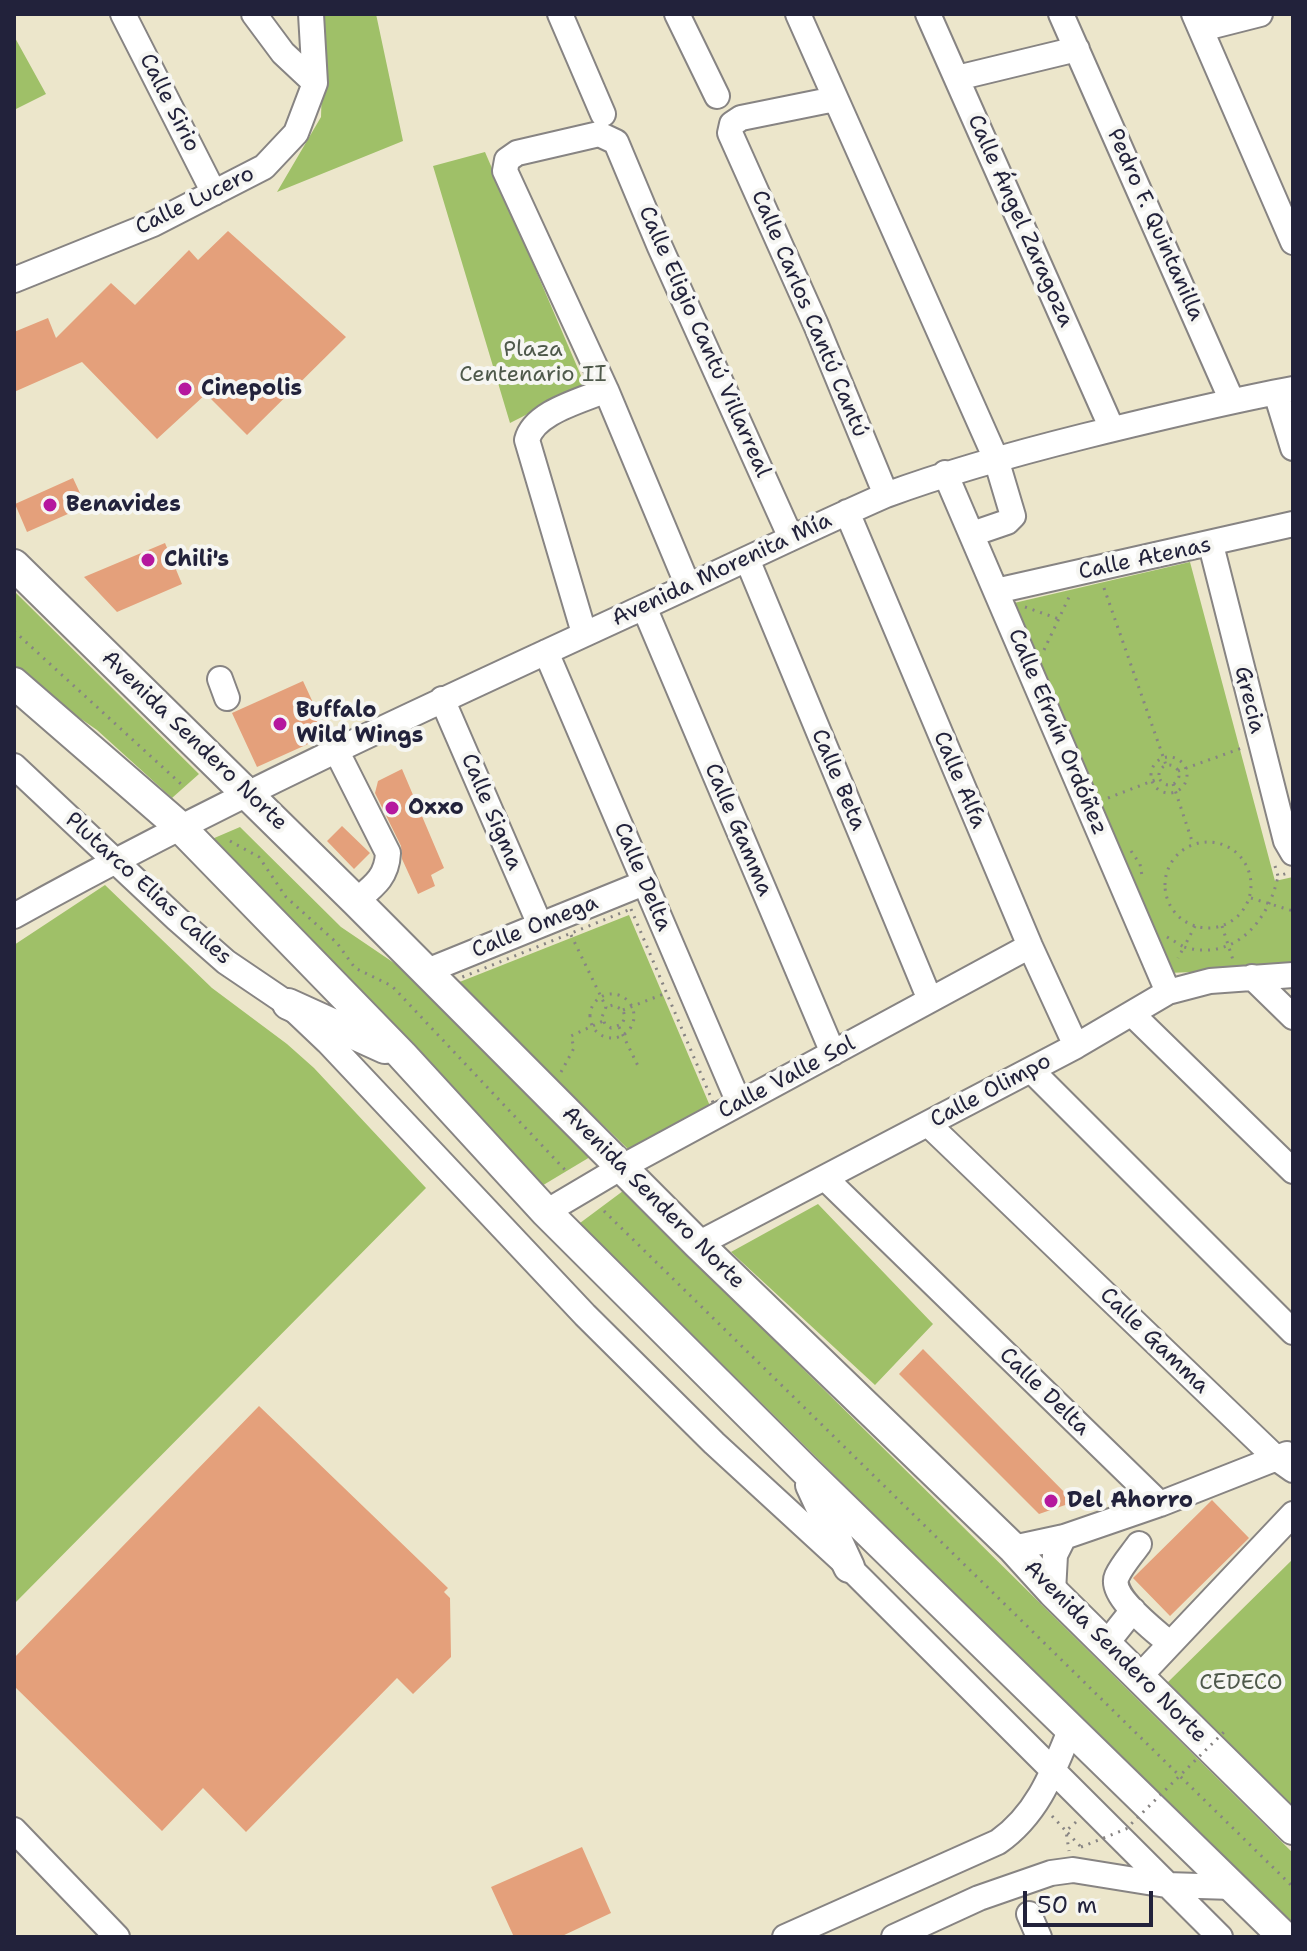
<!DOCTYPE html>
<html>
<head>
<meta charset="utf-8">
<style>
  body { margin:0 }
  #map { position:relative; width:1307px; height:1951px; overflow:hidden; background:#ece6cb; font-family:"Shantell Sans",sans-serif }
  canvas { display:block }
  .frame { position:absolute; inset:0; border:16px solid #22223b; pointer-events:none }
  .scale { position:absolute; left:1023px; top:1891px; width:130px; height:36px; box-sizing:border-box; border:4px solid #22223b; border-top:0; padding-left:10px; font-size:24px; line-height:28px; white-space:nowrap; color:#22223b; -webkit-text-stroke:6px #f6f6f2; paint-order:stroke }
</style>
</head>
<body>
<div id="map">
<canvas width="1307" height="1951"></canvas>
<div class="frame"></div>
<div class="scale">50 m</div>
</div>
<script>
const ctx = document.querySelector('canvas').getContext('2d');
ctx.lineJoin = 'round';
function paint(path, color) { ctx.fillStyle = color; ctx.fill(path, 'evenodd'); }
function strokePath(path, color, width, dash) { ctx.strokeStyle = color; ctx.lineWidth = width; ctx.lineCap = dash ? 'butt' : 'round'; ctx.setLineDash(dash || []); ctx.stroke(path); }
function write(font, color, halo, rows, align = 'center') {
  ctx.font = font + ' "Shantell Sans",sans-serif'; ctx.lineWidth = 8; ctx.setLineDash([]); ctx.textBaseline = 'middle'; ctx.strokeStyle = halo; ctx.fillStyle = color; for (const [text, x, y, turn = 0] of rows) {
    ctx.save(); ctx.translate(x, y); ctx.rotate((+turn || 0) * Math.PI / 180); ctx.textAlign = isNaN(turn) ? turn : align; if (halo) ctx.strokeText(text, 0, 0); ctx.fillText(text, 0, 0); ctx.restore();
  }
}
paint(new Path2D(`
  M 324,14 L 376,14 L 403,141 L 277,192 L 321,117 Z
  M 14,36 L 46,94 L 14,110 Z
  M 485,152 L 585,385 L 510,423 L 433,166 Z
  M 1190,562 L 1275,881 L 1293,877 L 1293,968 L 1168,973 L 1014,603 Z
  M 14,591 L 199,774 L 172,798 L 97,730 L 45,694 L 14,666 Z
  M 240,827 L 341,927 L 400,967 L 590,1157 L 540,1187 L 205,842 Z
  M 105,885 L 212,988 L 287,1044 L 314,1068 L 426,1188 L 14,1604 L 14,945 Z
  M 629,915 L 710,1106 L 629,1150 L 457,983 Z
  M 623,1191 L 1293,1853 L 1293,1930 L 580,1223 Z
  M 818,1204 L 933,1324 L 875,1385 L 731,1252 Z
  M 1293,1559 L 1293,1808 L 1167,1683 Z`), '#9fc068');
paint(new Path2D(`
  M 228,231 L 346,337 L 247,435 L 206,394 L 157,439 L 82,362 L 14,392 L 14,332 L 48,318 L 56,338 L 111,283 L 135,305 L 189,250 L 198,260 Z
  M 73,478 L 86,506 L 27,532 L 15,504 Z
  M 165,543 L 182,584 L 117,612 L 84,577 Z
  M 303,681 L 328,735 L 257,767 L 232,713 Z
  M 402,769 L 444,868 L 431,875 L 435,886 L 418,894 L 402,859 L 401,846 L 375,793 L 378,781 Z
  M 342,826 L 370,853 L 354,869 L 327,841 Z
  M 923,1349 L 1074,1502 L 1039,1514 L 899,1374 Z
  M 259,1406 L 448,1588 L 444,1592 L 450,1598 L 451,1657 L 413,1694 L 397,1678 L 246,1832 L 203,1788 L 162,1831 L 14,1686 L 14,1658 Z
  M 1212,1500 L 1249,1538 L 1170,1616 L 1133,1578 Z
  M 582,1847 L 611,1913 L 560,1937 L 514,1937 L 491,1887 Z`), '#e4a07b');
const minor = new Path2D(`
  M 123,14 L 214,193
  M 254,14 L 283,53 L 315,83
  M 560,14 L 603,114
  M 677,14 L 717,96
  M 798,14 L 996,459 L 1013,516 L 1007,522 L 972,534
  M 928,14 L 1112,429
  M 1061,14 L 1232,401
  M 1194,14 L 1293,242
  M 1201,29 L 1260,14
  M 957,78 L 1077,49
  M 835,99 L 741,118 L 732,124 L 730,133 L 816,325 L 886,495
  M 14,280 L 153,224 L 264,167 L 296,133 L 315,83 L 311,14
  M 1276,393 L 1293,448
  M 945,473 L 1168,992
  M 847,512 L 1030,946 L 1076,1046
  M 1211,545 L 1286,841 L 1293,853
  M 747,559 L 930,1000
  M 688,586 L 606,390 L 505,171 L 507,160 L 517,153 L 599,134 L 616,142 L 660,247 L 791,538
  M 996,591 L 1293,524
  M 644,607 L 833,1053
  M 584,633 L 527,440 C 534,412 581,401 606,390
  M 546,652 L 739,1103
  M 220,679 L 227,698
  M 442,699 L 540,925
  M 336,750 L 388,853 C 387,877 374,886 356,901
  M 14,766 L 177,919 L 226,962 L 288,1004 L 328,1042 L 585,1315 L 714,1443 L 849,1567 L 1220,1937
  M 14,916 C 219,802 431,705 644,607 C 725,570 804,531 886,495 C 951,471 1017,453 1085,436 C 1154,419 1223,402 1293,389
  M 427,971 L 644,883
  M 1252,977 L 1293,1017
  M 1132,1014 L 1293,1171
  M 1031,1070 L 1293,1332
  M 928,1124 L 1276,1458 L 1293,1470
  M 826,1179 L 1160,1504
  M 546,1212 L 622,1167 L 1030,946
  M 698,1244 L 1076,1046 L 1168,992 L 1210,981 L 1293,975
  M 1139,1544 C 1132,1554 1122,1565 1117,1576 C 1108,1596 1156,1631 1170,1644
  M 1013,1548 L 1064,1537 L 1160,1504 L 1287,1454
  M 1053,1592 L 1055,1555 L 1064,1537
  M 1106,1644 L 1133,1610
  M 1139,1677 L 1293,1514
  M 14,1830 L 117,1937
  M 1029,1914 L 1039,1937
  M 785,1937 L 998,1842 C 1038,1814 1053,1772 1071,1728
  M 894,1937 L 979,1898 L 1051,1873 L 1073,1870 L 1166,1885 L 1233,1887`);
const major = new Path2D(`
  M 14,565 L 356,901 L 698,1244 L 1013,1548 L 1053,1592 L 1293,1829
  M 14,683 L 179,826 L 402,1055 L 546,1212 L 804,1469 L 1284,1937
  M 288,1004 L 385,1048
  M 811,1485 L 849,1567`);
strokePath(minor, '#878483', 28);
strokePath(major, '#878483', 34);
strokePath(new Path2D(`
  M 1104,588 L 1166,765
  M 1025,607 L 1059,619
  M 14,631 L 181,784
  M 1044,650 L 1070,595
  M1151 775a18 18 0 1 1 36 0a18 18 0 1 1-36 0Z
  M1159 775a10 10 0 1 1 20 0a10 10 0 1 1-20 0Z
  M 1178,771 L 1242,748
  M 1173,784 L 1193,844
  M 1108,798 L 1160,778
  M 230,841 L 259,857 L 286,897 L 337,943 L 355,968 L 392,986 L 567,1172
  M1165 885a43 43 0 1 1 86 0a43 43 0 1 1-86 0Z
  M 1131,851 L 1140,864 L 1142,876
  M 1275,866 L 1278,876 L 1288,873
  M 1251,898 L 1293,911
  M 631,909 L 715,1107 L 628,1155 L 450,982 Z
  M 1195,926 L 1184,947 C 1234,962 1269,921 1278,876
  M 1222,926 L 1233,960
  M 571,935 L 606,1007 L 602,1017 L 605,1024 L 611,1028 L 622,1024 L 625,1017 L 623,1010 L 613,1005 L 606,1007
  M 1167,937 L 1184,947 L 1178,958
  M590 1016a22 22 0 1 1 44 0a22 22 0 1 1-44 0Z
  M 623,1010 L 666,993
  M 619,1027 L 638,1066
  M 561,1072 L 574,1048 L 571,1036 L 603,1021
  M 604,1211 L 1293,1887
  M 1052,1816 L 1066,1831 L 1069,1851
  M 1076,1822 L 1066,1831 L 1081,1847`), '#878483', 3, [2, 6]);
strokePath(minor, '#fff', 24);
strokePath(major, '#fff', 30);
strokePath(new Path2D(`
  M 1081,1847 L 1126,1829 L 1226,1730`), '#878483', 3, [2, 6]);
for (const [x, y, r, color] of [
  [185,389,8,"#b5179e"],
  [50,505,8,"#b5179e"],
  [148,560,8,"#b5179e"],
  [280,724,8,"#b5179e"],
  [392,808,8,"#b5179e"],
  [1051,1501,8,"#b5179e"]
]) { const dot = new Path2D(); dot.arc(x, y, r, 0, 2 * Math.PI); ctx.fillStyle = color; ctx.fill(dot); strokePath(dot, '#f6f6f2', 3); }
write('22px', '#22223b', '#f6f6f2', [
  ["Calle Sirio",169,103,63],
  ["Calle Lucero",195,201,-26],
  ["Calle Ángel Zaragoza",1020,221,66],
  ["Pedro F. Quintanilla",1155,225,66],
  ["Calle Carlos Cantú Cantú",809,314,67],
  ["Calle Eligio Cantú Villarreal",704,342,66],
  ["Calle Atenas",1145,559,-12],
  ["Avenida Morenita Mía",722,570,-25],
  ["Grecia",1249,700,76],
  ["Calle Efraín Ordóñez",1057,732,67],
  ["Avenida Sendero Norte",194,741,44],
  ["Calle Beta",838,780,67],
  ["Calle Alfa",959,780,67],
  ["Calle Sigma",491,812,67],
  ["Calle Gamma",738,830,67],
  ["Calle Delta",642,877,67],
  ["Plutarco Elias Calles",148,889,42],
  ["Calle Omega",535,927,-22],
  ["Calle Valle Sol",787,1078,-28],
  ["Calle Olimpo",991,1091,-28],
  ["Avenida Sendero Norte",653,1198,45],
  ["Calle Gamma",1154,1341,44],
  ["Calle Delta",1044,1392,44],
  ["Avenida Sendero Norte",1115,1652,45]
]);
write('22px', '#4e594b', '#f6f6f2', [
  ["Plaza",533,350],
  ["Centenario II",533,375],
  ["CEDECO",1241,1683]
]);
write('bold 22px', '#22223b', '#f6f6f2', [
  ["Cinepolis",201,389],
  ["Benavides",66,505],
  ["Chili's",164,560],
  ["Buffalo",296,711],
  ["Wild Wings",296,736],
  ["Oxxo",408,808],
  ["Del Ahorro",1067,1501]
], 'left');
</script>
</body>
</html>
